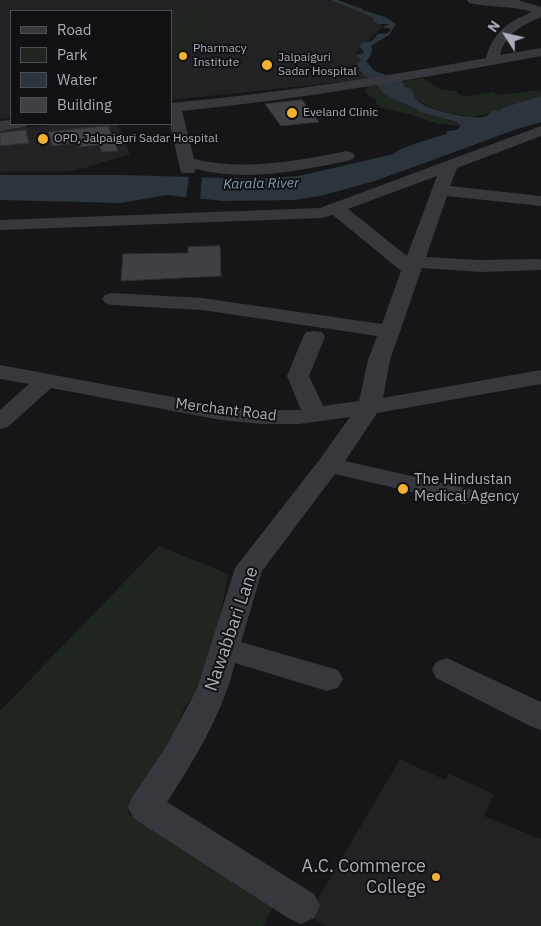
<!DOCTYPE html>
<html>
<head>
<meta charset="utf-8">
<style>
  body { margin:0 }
  #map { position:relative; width:541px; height:926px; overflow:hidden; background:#161618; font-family:"IBM Plex Sans",sans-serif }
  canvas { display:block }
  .legend { position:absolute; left:10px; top:10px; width:162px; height:115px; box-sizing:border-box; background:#111113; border:1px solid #4d4f55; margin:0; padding:6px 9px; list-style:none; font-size:15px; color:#a8adb8 }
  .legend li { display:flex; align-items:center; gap:10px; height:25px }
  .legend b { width:25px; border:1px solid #4d4f55 }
  .north { position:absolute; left:481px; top:10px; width:50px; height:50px; -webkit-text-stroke:4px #111113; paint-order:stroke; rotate:305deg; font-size:14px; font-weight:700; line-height:20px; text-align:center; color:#a8adb8 }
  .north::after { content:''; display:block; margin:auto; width:18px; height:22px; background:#a8adb8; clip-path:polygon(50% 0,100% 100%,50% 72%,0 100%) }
</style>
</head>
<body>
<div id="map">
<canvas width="541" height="926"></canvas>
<ul class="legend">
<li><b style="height:6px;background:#37383d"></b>Road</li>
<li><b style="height:14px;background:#1e261f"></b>Park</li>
<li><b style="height:14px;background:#2c353c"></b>Water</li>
<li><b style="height:14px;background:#404145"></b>Building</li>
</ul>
<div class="north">N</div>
</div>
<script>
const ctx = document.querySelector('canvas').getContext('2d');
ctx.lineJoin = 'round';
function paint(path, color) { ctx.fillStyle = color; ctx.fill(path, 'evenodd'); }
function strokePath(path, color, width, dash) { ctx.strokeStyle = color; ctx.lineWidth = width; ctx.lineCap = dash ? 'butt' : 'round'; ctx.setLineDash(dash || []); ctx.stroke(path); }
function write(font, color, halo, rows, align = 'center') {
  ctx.font = font + ' "IBM Plex Sans",sans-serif'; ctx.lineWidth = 4; ctx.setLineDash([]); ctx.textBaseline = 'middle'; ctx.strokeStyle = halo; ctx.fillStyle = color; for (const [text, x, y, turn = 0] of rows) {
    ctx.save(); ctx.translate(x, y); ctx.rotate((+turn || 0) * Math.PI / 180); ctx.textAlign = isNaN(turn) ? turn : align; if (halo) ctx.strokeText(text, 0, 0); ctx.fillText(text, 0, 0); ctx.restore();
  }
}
paint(new Path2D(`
  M 0,0 L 328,0 L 374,16 L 382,27 L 356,52 L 369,79 L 171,100 L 171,11 L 11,11 L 11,118 L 0,119 Z
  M 60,124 L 118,124 L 130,154 L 74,171 L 0,172 L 0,130 Z
  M 400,759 L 445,780 L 449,774 L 494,794 L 484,816 L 541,839 L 541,926 L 326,926 L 308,916 Z`), '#222225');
paint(new Path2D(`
  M 201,7 L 211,10 L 198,50 L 171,51 L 171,19 L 185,20 Z
  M 423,78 L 442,90 L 457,91 L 458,94 C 470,99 481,93 493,92 L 497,95 L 541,90 L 541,96 L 502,108 L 501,111 L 473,117 L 439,111 L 415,99 L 415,96 L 405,86 L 403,82 Z
  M 376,83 L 424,113 L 457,122 L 461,126 L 438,124 L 409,114 L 385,109 L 377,105 L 375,99 L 365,93 L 367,86 Z
  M 159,546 L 228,574 L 206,691 C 198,695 192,697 187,704 C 179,715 181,722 177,732 C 163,761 146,788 128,814 L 276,902 L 263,926 L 0,926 L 0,711 Z`), '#1e261f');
paint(new Path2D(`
  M 356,8 L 385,17 L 396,24 L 389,35 L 371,46 C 374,54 369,57 365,63 L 373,70 L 403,82 L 405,87 L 411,89 C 414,92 414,96 416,99 C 423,110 475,121 487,116 C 488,115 491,112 492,111 L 500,111 L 502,108 L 541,96 L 541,122 L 517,129 L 375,181 L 324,195 L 295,200 L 223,201 L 167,195 L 121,203 L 0,200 L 0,175 L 123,175 L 257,179 L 299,176 L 394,154 C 399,147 435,138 446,134 L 447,131 L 456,130 L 461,126 L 457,122 L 424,113 L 384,94 L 373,80 L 363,75 L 357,64 L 361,59 L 357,58 L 356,55 L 364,53 L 360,47 L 361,43 L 372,41 L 378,34 L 388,33 L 391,29 L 382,27 L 390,24 L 378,24 L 373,21 L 374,18 L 354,9 Z`), '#2c353c');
paint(new Path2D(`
  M 202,175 L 200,201 L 186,199 L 189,176 Z`), '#161618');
strokePath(new Path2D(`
  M 333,0 L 361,10
  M 366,56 L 364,61 L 374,73`), '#2c353c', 3);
const building = new Path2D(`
  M 302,100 L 319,122 L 281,126 L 265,104 Z
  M 108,126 L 118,151 L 102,152 L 99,145 L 78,147 L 77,143 L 52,146 L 48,132 Z
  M 26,130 L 29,143 L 0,146 L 0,133 Z
  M 220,246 L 221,276 L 121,281 L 123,254 L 188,253 L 188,247 Z`);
paint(building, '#404145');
strokePath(building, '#303034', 1);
paint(new Path2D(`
  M 467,0 L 518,0 L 541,7 L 541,17 C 521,26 506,33 500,55 L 541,48 L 541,56 C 422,78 303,99 182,111 L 194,159 C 244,171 297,161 347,151 L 353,153 L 355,156 L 353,159 L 347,161 C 298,171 246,182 196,169 L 194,173 L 182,173 L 180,169 L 170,124 L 171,103 C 277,93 382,77 486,58 C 493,32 508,22 532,12 C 510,5 491,8 469,3 Z
  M 11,120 L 11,124 L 28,124 L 25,127 L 0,131 L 0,121 Z
  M 541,126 L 541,136 L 457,168 L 450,186 L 541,196 L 541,206 L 447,196 L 426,257 L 480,260 L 539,259 L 541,260 L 541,270 L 480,272 L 422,268 L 390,360 L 383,398 L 541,370 L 541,384 L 377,413 L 345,461 L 464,488 L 473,490 L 477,496 L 473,502 L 464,504 L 335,474 L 262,571 L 241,642 L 338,670 L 343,679 L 338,688 L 327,691 L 235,663 C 223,713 195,759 167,802 L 314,894 L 320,906 L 314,918 L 301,924 L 288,918 L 133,818 L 128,807 L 133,796 L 166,747 L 197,689 L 235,568 L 320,459 L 350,417 L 299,424 L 261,424 L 221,420 L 51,388 L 8,427 L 0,429 L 0,410 L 29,384 L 0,379 L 0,365 L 221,406 L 261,410 L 301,410 L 287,376 L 303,337 L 306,332 L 314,331 L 322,332 L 325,337 L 309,376 L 323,406 L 359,401 L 368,360 L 377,336 L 202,310 L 112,305 L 105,303 L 102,299 L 105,295 L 112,293 L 202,298 L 382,324 L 401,271 L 333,215 L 322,218 L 0,230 L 0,220 L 320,208 ZM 437,176 L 407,256 L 348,209 Z
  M 447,658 L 541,702 L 541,730 L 530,726 L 436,678 L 432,670 L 436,662 Z`), '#37383d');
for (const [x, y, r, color] of [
  [183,56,5,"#f2b134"],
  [267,65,6,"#f2b134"],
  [292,113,6,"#f2b134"],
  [43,139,6,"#f2b134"],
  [403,489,6,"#f2b134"],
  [436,877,5,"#f2b134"]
]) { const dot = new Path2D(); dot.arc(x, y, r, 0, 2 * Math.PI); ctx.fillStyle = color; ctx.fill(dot); strokePath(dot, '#111113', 2); }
write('12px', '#a8adb8', '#111113', [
  ["Pharmacy",193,49],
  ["Institute",193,63],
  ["Jalpaiguri",278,58],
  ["Sadar Hospital",278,72],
  ["Eveland Clinic",303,113],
  ["OPD, Jalpaiguri Sadar Hospital",54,139]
], 'left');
write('italic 14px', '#7f9bb3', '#111113', [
  ["Karala River",261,184,-1]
]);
write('15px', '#a8adb8', '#111113', [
  ["Merchant Road",226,410,7]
]);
write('15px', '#a8adb8', '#111113', [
  ["The Hindustan",414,480],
  ["Medical Agency",414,497]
], 'left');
write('18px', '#a8adb8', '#111113', [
  ["Nawabbari Lane",232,629,-71]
]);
write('18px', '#a8adb8', '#111113', [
  ["A.C. Commerce",426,867],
  ["College",426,888]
], 'right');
</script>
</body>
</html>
